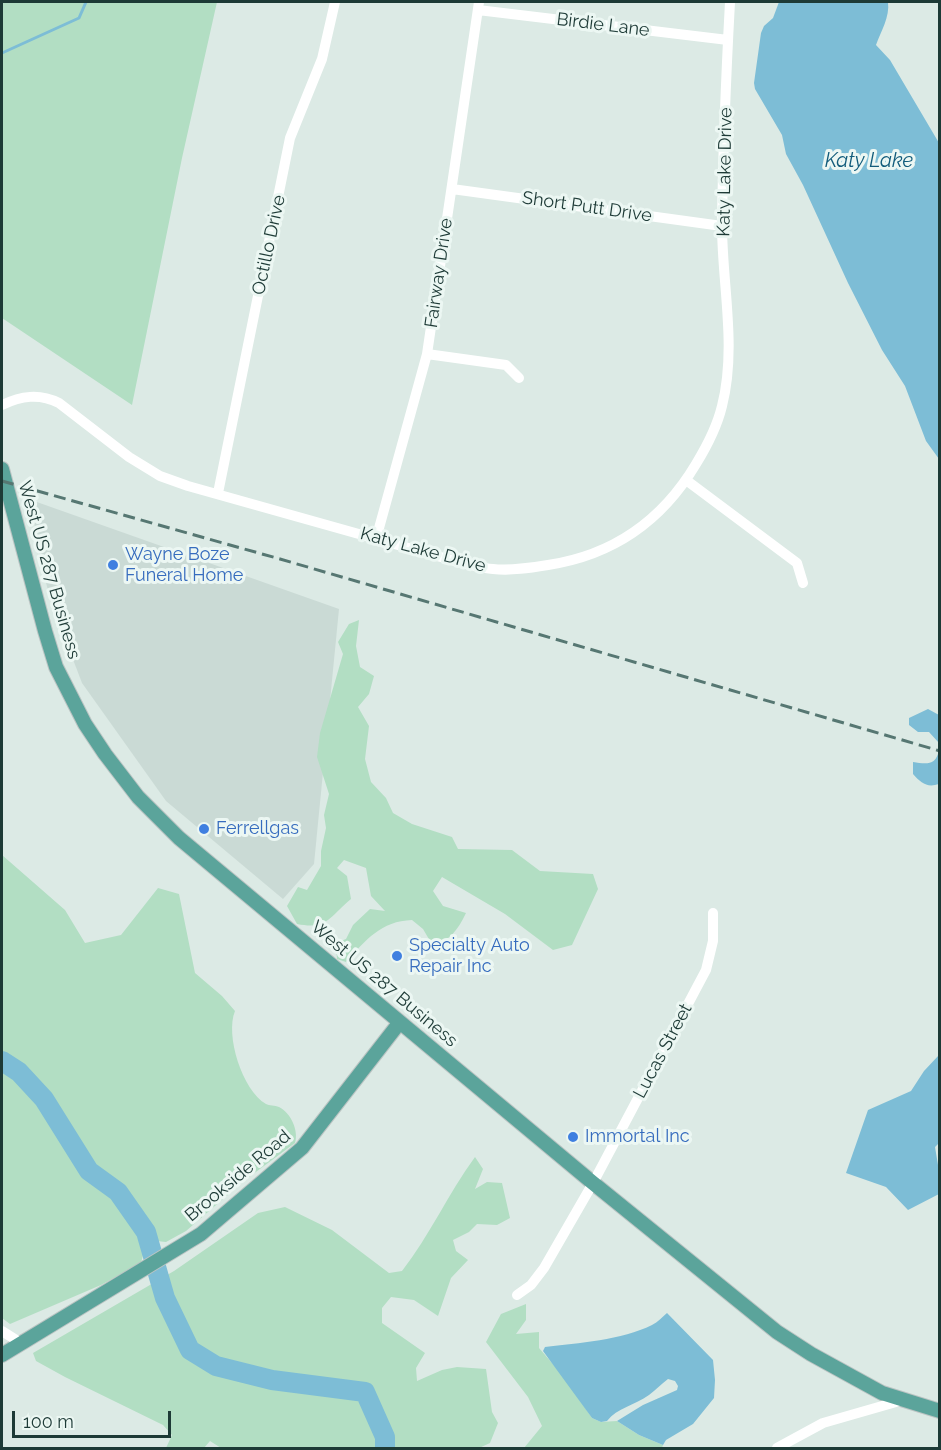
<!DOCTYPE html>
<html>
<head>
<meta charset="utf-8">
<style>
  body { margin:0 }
  #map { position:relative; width:941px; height:1450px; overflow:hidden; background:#dceae5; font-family:Raleway,sans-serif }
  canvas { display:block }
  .frame { position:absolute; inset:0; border:3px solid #1d3a36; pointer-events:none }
  .scale { position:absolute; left:12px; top:1411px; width:159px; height:27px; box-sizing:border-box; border:3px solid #1d3a36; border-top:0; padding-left:8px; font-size:18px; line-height:21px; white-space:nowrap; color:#1d3a36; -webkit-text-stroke:4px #ecf7f3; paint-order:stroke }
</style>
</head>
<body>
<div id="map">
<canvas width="941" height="1450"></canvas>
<div class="frame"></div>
<div class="scale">100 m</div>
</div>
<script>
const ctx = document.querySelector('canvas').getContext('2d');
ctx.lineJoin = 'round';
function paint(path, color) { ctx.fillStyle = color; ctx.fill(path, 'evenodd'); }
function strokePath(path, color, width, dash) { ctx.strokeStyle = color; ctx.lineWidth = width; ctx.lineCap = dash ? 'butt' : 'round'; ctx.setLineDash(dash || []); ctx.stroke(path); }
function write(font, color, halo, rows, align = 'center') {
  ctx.font = font + ' Raleway,sans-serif'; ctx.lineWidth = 6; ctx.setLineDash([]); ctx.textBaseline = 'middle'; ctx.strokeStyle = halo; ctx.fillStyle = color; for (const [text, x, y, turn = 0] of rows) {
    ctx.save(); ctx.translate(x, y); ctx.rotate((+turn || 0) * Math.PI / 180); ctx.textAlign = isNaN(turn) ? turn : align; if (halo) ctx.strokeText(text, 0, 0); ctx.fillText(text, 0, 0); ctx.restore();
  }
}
paint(new Path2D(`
  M 34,501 L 339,609 L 314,864 L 283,899 L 166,801 L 82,683 L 50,599 L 35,537 Z`), '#cadad5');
paint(new Path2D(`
  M 2,2 L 217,2 L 182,158 L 132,405 L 2,318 Z
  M 359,620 L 356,646 L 360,667 L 374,676 L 369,694 L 358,707 L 369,726 L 365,759 L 371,782 L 386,798 L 393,813 L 412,824 L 452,837 L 458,849 L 512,850 L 540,871 L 593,874 L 598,889 L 572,945 L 553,950 L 505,914 L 442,877 L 433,891 L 443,906 L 466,913 C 458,930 450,940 433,946 L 423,929 L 412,920 C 381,921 366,940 346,962 L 337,959 L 336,943 L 346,939 L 353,925 L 370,909 L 385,911 L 371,896 L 366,868 L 344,860 L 337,868 L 347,876 L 351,899 C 329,917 328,930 297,924 L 287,906 L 298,887 L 307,890 L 321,866 L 321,851 L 326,828 L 324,815 L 329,794 L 317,757 L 320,733 L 343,654 L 338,642 L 349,624 Z
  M 2,855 L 65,910 L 85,943 L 121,935 L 158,888 L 179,894 L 195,973 L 222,996 L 235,1011 C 225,1035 242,1090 266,1104 C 269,1106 275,1105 279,1107 C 291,1113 299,1131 295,1143 L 245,1180 L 186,1231 L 166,1242 L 147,1240 L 141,1263 L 101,1285 L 10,1324 L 2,1318 Z
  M 475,1157 L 483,1169 L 475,1189 L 487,1182 L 502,1183 L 510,1218 L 497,1225 L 477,1224 L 469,1232 L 453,1240 L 456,1251 L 468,1260 L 451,1278 L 438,1316 L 414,1300 L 391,1297 L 382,1308 L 382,1323 L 425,1353 L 416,1368 L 417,1381 L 442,1370 L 457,1367 L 486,1369 L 492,1412 L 498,1423 L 490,1443 L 479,1448 L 221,1448 L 210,1441 L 204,1448 L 166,1448 L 172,1435 L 163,1425 L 65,1377 L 36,1361 L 33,1353 L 174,1271 L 258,1213 L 285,1207 L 332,1230 L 389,1273 L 402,1271 C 430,1235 448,1194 475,1157 Z
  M 526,1304 L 526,1320 L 516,1334 L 539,1332 L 539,1348 L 565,1378 L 592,1418 L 601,1422 L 617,1421 L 639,1435 L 663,1445 L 662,1448 L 524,1448 L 542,1426 L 528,1397 L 486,1342 L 501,1314 Z`), '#b2dec3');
paint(new Path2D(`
  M 779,2 L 888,2 C 890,17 881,31 876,45 L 890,60 L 939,143 L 939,459 L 926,441 L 905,386 L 882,350 L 848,283 L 803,185 L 786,154 L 782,135 L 755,89 L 754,83 L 761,33 L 764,26 L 773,18 Z
  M 928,709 L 939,715 L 939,743 L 929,732 L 918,732 L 909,725 L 909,718 Z
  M 939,750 L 939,784 C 927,788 921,783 913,774 L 913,762 C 926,764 936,766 939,750 Z
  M 939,1055 L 940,1142 L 935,1147 L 939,1171 L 939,1194 L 908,1210 L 886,1187 L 846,1173 L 868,1110 L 911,1091 L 924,1071 Z
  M 667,1313 L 713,1360 L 715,1380 L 714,1398 L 693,1424 L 666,1440 L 663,1445 L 639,1435 L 617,1421 L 643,1405 L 677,1390 L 678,1386 L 675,1381 L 668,1379 C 661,1384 656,1390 649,1395 C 635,1405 617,1408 607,1421 L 601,1422 L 592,1418 L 543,1351 L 545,1347 C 578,1343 622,1340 652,1325 C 658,1322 662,1317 667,1313 Z`), '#7dbdd6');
strokePath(new Path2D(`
  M 2,53 L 79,18 L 86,2`), '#7dbdd6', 3);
strokePath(new Path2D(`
  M 2,1061 L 19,1072 L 44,1099 L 89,1171 L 118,1192 L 146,1232 L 165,1298 L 190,1350 L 216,1366 L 272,1380 L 365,1392 L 385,1437 L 385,1448`), '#7dbdd6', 20);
const major = new Path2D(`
  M 2,469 L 45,631 L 56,667 L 85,724 L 105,754 L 138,797 L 179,838 L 593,1183 L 777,1332 L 811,1354 L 882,1393 L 940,1411
  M 2,1355 L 201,1234 L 302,1148 L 400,1022`);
strokePath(major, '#bbc4c3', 16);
strokePath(new Path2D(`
  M 478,10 L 728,40
  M 452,189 L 722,226
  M 427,354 L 506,365 L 519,378
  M 2,405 C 21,396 39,393 59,403 L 129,457 L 160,476 L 188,486 L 462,563 C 472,565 483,568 493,569 C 511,571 530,568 548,565 C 614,555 662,521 696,464 C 707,446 717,427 722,406 C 737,347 722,284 722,225 C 723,150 726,76 730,2
  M 686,480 L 797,563 L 803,583
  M 218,493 L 290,138 L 322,59 L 335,2
  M 376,539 L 427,354 L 479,2
  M 517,1295 L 531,1285 L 544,1268 L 593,1183 L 706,970 L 713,941 L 713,913
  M 2,1331 L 21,1343
  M 777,1448 L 823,1423 L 903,1400`), '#fff', 10);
strokePath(major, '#5ba49b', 14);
strokePath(new Path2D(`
  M 2,481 L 280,559 L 940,751`), '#567772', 3, [12, 6]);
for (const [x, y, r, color] of [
  [113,565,6,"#3f7fe0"],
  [204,829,6,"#3f7fe0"],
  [397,956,6,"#3f7fe0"],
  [573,1137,6,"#3f7fe0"]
]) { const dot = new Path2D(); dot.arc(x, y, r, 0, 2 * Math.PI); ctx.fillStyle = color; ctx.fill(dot); strokePath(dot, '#ecf7f3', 2); }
write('18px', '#1d3a36', '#ecf7f3', [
  ["Birdie Lane",603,25,7],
  ["Katy Lake Drive",725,172,-89],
  ["Short Putt Drive",587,207,8],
  ["Octillo Drive",269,245,-78],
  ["Fairway Drive",439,273,-82],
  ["Katy Lake Drive",423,550,15],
  ["West US 287 Business",49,570,74],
  ["West US 287 Business",384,984,40],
  ["Lucas Street",663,1051,-62],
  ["Brookside Road",238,1176,-40]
]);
write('18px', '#366cbe', '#ecf7f3', [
  ["Wayne Boze",125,555],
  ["Funeral Home",125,576],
  ["Ferrellgas",216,829],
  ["Specialty Auto",409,946],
  ["Repair Inc",409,967],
  ["Immortal Inc",585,1137]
], 'left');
write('italic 20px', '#125c7b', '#ecf7f3', [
  ["Katy Lake",869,161]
]);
</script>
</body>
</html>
